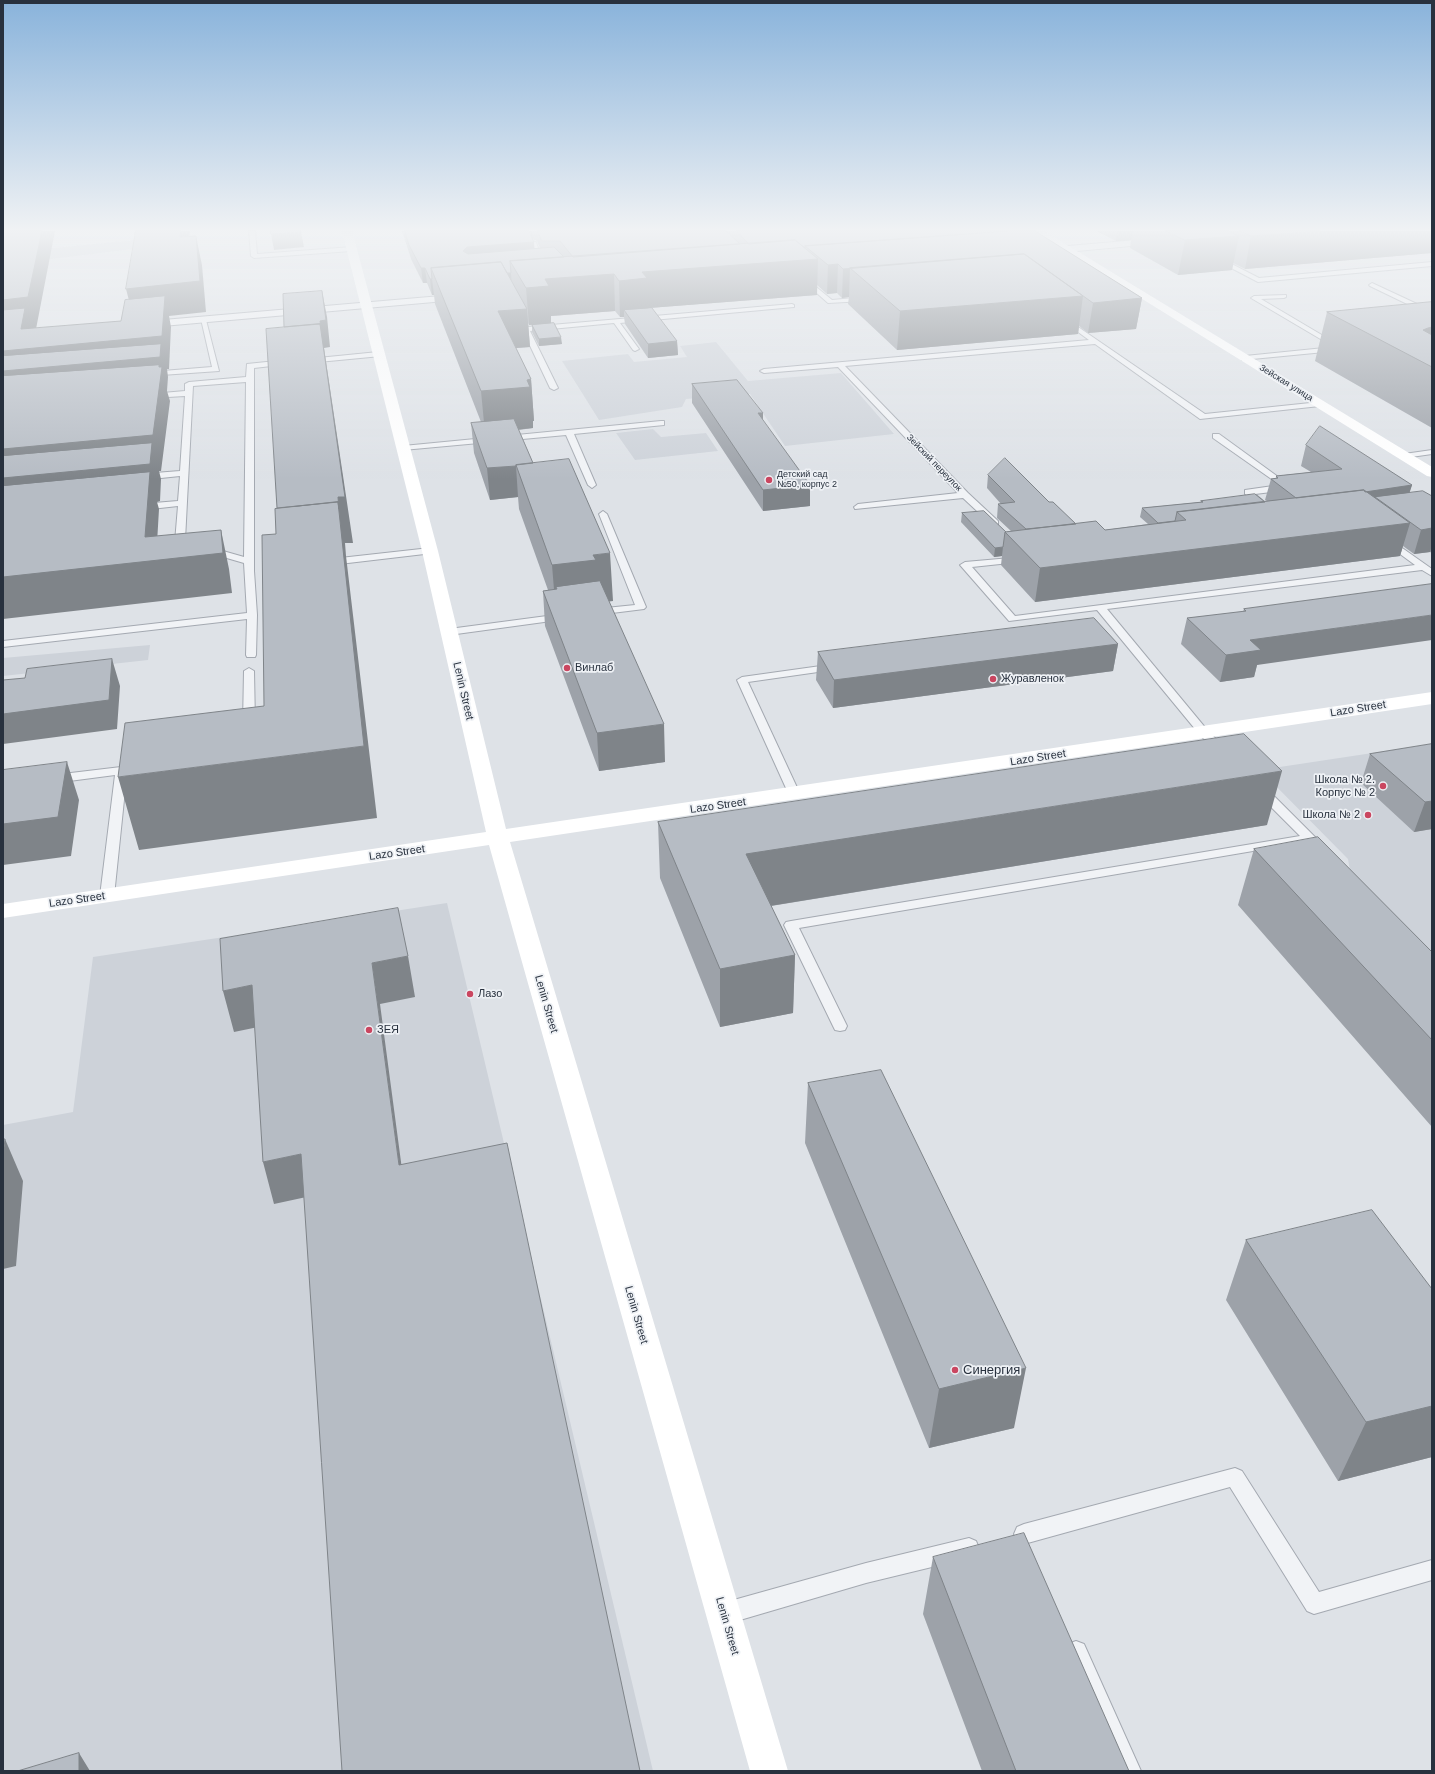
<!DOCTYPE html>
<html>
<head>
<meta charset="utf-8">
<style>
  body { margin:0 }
  #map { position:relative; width:1435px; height:1774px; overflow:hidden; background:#dee2e7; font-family:Arial,sans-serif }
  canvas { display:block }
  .frame { position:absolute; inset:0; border:4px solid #28313e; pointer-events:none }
</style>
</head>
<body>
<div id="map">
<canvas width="1435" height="1774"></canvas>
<div class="frame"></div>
</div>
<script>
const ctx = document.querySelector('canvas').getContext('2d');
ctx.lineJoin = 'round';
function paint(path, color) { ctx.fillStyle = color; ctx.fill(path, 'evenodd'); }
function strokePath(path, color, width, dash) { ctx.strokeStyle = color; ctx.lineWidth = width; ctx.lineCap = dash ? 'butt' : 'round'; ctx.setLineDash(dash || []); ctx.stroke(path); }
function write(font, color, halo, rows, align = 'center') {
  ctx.font = font + ' Arial,sans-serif'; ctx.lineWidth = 3.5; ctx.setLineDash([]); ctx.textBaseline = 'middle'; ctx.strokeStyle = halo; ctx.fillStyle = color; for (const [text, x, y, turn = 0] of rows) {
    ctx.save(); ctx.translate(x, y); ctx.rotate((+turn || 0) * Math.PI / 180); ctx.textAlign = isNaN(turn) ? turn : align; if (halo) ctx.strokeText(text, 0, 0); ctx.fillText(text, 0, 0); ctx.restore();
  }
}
paint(new Path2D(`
  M 146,239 L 134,249 L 3,265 L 43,249 Z
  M 716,342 L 748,381 L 841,373 L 894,434 L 785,446 L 750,394 L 686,399 L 682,407 L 599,420 L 562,361 L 628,354 L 634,362 L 687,357 L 680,346 Z
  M 653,429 L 661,437 L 706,433 L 718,451 L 635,460 L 616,433 Z
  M 150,645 L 148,660 L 3,676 L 3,658 Z
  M 1432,744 L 1432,968 L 1353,888 L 1348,859 L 1260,770 Z
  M 447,903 L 653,1771 L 3,1771 L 3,1125 L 73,1112 L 93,957 Z`), '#cdd2d9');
const lane = new Path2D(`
  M 249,231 L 255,231 L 257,254 L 352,247 L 355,249 L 352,251 L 254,258 L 251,256 Z
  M 531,241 L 536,242 L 542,260 L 537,259 Z
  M 1218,257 L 1259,278 L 1432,262 L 1432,266 L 1258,282 L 1216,260 L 1215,259 Z
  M 804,277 L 832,300 L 865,297 L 868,299 L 865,301 L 828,303 L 802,280 L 801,279 Z
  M 1372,283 L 1432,311 L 1432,316 L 1370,286 L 1369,285 Z
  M 1286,295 L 1286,297 L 1284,298 L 1261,299 L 1337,344 L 1338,345 L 1335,347 L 1339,349 L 1335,351 L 1242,360 L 1241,358 L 1245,356 L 1334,347 L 1251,298 L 1254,296 Z
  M 792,304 L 794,305 L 794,307 L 620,323 L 639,349 L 635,351 L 633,350 L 614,323 L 530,331 L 558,388 L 554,390 L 550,388 L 516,316 L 521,315 L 528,327 Z
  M 1065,318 L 1205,414 L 1320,402 L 1324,404 L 1320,406 L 1200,419 L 1095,344 L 845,366 L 968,493 L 998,521 L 998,525 L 992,525 L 963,498 L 855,509 L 854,507 L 858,504 L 958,493 L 838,367 L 764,373 L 760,371 L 764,369 L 1089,340 L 1063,321 L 1062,320 Z
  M 201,319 L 206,320 L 219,371 L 147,376 L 147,372 L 150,372 L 212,367 Z
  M 378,352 L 381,352 L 381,356 L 308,363 L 304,361 L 308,359 Z
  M 286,360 L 290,362 L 289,364 L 254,368 L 254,571 L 257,615 L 256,655 L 255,657 L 247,657 L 246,655 L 247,619 L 3,647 L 3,641 L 247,613 L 244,563 L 206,552 L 204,550 L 209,547 L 244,557 L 246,382 L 193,386 L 185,540 L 194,544 L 189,547 L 175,542 L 178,506 L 142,510 L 138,507 L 142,504 L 178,501 L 180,476 L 142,480 L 138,477 L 142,474 L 180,471 L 185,396 L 151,398 L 147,396 L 151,394 L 185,391 L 185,384 L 189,382 L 246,377 L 247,364 Z
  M 661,421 L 664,421 L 664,425 L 574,434 L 596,485 L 592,488 L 588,485 L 566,435 L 403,450 L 399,448 L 403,446 Z
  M 1213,434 L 1219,434 L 1292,487 L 1288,490 L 1255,494 L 1269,506 L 1268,508 L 1262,508 L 1245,494 L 1245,490 L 1280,485 L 1213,438 Z
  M 1432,450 L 1432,454 L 1404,458 L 1400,456 L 1404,454 Z
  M 603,511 L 607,514 L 646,607 L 644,609 L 596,615 L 591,612 L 596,609 L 635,605 L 599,514 Z
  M 1388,538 L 1432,569 L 1432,576 L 1422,570 L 1107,609 L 1208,731 L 1228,751 L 1222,754 L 1218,753 L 1200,735 L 1097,610 L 1009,621 L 960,565 L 965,562 L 1022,557 L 1024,559 L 1019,562 L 972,567 L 1015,616 L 1415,565 L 1385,543 L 1383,541 Z
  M 430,548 L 433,549 L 433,553 L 331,565 L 326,562 L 331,559 Z
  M 562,614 L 567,617 L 566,619 L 449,635 L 444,632 L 449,629 Z
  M 835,664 L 840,667 L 839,669 L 748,682 L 800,794 L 798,797 L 790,797 L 737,680 L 742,677 Z
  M 249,668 L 254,671 L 255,724 L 249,727 L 243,724 L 244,671 Z
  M 121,767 L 127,771 L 114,896 L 112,899 L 102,899 L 100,896 L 115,775 L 54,783 L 48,779 L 54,775 Z
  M 1261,786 L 1265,787 L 1326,848 L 1328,851 L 1326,854 L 1318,854 L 1306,842 L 799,928 L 847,1026 L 845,1030 L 840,1031 L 835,1030 L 833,1026 L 784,925 L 786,922 L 791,921 L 1300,836 L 1257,793 L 1255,790 Z
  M 1235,1468 L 1242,1471 L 1319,1592 L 1432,1560 L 1432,1580 L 1314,1614 L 1307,1611 L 1230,1487 L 1024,1544 L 1017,1541 L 1014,1534 L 1017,1527 L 1024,1524 Z
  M 969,1538 L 976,1541 L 979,1548 L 976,1555 L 969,1558 L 866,1583 L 723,1625 L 716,1621 L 712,1614 L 716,1607 L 723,1603 L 866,1563 Z
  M 1076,1641 L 1084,1644 L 1141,1771 L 1118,1771 L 1065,1652 L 1068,1644 Z`);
const street = new Path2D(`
  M 1160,238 L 1165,241 L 1163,243 L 1045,254 L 1040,251 L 1045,248 Z
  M 464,294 L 468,295 L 469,297 L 468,299 L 140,328 L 134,325 L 140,322 Z`);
strokePath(lane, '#a4a9b1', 2);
strokePath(street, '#a4a9b1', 2);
paint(lane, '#f1f3f6');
paint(street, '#f1f3f6');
paint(new Path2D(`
  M 342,231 L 352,231 L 438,551 L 506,829 L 1432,692 L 1432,704 L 510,842 L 788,1771 L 750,1771 L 489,845 L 3,918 L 3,904 L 486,832 L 422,551 Z
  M 1033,231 L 1044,231 L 1432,467 L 1432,477 L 1427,476 Z`), '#fff');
paint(new Path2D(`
  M 402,231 L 1035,231 L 1142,298 L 1136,329 L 1088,333 L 1079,326 L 1078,334 L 897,350 L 848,304 L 849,297 L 842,298 L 837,293 L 827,294 L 817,285 L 817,295 L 648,308 L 677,341 L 678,355 L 648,358 L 625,324 L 624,317 L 620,317 L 615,311 L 551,316 L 551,323 L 562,344 L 539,346 L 532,332 L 532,325 L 550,324 L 529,325 L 528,323 L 530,347 L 516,348 L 531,379 L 534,421 L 533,421 L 533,428 L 519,430 L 533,463 L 613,601 L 609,601 L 665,762 L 599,771 L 545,626 L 543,591 L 548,590 L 519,509 L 518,497 L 490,500 L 474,453 L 471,423 L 481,422 L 435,304 L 434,295 L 432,295 L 427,283 L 423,283 L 411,259 ZM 532,239 L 537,241 L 540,248 L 534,248 Z
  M 1097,231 L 1432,231 L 1432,253 L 1245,269 L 1233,263 L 1232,270 L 1178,275 L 1130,248 L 1131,240 L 1116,241 Z
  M 1432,302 L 1432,428 L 1315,361 L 1327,312 Z
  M 692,384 L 763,420 L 810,506 L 763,511 L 692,403 Z
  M 1306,445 L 1412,485 L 1409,493 L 1432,496 L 1432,553 L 1430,552 L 1414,554 L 1403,546 L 1400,556 L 1035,602 L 1001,565 L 1002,556 L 994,557 L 961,522 L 962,513 L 1006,532 L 1011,531 L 997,518 L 998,504 L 1001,504 L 987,488 L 988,475 L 1049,502 L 1076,524 L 1105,530 L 1148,524 L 1140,517 L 1142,508 L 1201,502 L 1201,501 L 1267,501 L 1265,500 L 1271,479 L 1276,478 L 1276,476 L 1311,472 L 1301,466 Z
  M 1432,584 L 1257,665 L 1254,677 L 1220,682 L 1181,644 L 1187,618 L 1243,612 L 1244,609 Z
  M 1118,644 L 1113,671 L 833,708 L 816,680 L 818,652 Z
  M 1432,744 L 1432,829 L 1414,832 L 1361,783 L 1370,754 Z
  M 658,822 L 1267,825 L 771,906 L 795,955 L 793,1013 L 720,1027 L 660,878 Z
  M 1254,849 L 1432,952 L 1432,1127 L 1238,905 Z
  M 808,1083 L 1014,1428 L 929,1448 L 805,1143 Z
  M 1246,1240 L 1432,1289 L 1432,1457 L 1338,1481 L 1226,1300 Z
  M 933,1557 L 1129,1771 L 982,1771 L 923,1614 Z`), '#9da2a9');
paint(new Path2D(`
  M 42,231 L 55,231 L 36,329 L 134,320 L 126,289 L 196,236 L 202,265 L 206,312 L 169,316 L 171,327 L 169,369 L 167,369 L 168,377 L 167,391 L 170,401 L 161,471 L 159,471 L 161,479 L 160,501 L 157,502 L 159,509 L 156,560 L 221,530 L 229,569 L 232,593 L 3,619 L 3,300 Z
  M 181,231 L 190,231 L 186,266 L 180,237 Z
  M 528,231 L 532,231 L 532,239 L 534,242 L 535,257 L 469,262 L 463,251 L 467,247 Z
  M 1118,231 L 1133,231 L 1131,240 L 1116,241 Z
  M 1320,231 L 1432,231 L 1432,253 L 1245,269 L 1251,236 Z
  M 301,232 L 304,247 L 274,250 L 271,234 Z
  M 1239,236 L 1232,270 L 1178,275 L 1185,240 Z
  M 818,259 L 817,295 L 624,310 L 624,317 L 620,317 L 619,281 L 614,274 L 615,311 L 551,316 L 551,323 L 529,325 L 526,288 L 517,272 Z
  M 838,264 L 837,293 L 827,294 L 828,265 Z
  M 421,268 L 425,268 L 427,283 L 423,283 Z
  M 850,268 L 849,297 L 842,298 L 843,269 Z
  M 511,273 L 512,288 L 436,279 Z
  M 430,279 L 432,279 L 434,295 L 432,295 Z
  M 322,291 L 327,317 L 330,347 L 324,348 L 353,543 L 345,543 L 346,556 L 377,818 L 139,850 L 118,777 L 364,746 L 286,563 Z
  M 1083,296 L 1078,334 L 897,350 L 900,311 Z
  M 1142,298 L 1136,329 L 1088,333 L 1093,303 Z
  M 527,309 L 530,347 L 501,349 L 498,311 Z
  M 1432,327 L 1432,365 L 1423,330 L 1428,328 Z
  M 561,337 L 562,344 L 539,346 L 539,339 Z
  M 677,341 L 678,355 L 648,358 L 648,344 Z
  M 531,379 L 534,421 L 533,421 L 533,428 L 485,433 L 481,391 L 527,380 Z
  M 758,413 L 763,413 L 763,433 Z
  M 516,466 L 518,497 L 490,500 L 487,468 Z
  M 810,485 L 810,506 L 763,511 L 763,490 Z
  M 1412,485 L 1405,507 L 1375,497 L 1371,512 L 1299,500 Z
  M 1410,523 L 1400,556 L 1035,602 L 1040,568 Z
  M 1432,528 L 1432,546 L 1430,552 L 1414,554 L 1421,530 Z
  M 1003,547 L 1002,556 L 994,557 L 995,548 Z
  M 610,553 L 613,601 L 598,603 L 556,587 L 558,613 L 556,614 L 552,565 L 593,555 Z
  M 1432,615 L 1432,640 L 1257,665 L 1254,677 L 1220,682 L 1226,655 L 1250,640 Z
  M 1118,644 L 1113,671 L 833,708 L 834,680 Z
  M 112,659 L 120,686 L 117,729 L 3,744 L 3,714 Z
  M 664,724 L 665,762 L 599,771 L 597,733 Z
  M 67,762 L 79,800 L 71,856 L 3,865 L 3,824 Z
  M 1282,771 L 1267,825 L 745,910 L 746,854 Z
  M 1432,801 L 1432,829 L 1414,832 L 1425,802 Z
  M 795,955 L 793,1013 L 720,1027 L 720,969 Z
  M 408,956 L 415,997 L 380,1004 L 407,1207 L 399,1165 L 372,963 Z
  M 252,985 L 263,1026 L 234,1032 L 223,991 Z
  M 5,1139 L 23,1181 L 16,1266 L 3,1269 L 3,1156 Z
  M 301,1154 L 311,1196 L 274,1204 L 263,1162 Z
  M 1026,1368 L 1014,1428 L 929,1448 L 939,1389 Z
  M 1432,1406 L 1432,1457 L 1338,1481 L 1366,1422 Z
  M 79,1753 L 90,1771 L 79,1771 Z`), '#7f8489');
const building = new Path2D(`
  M 3,231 L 42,231 L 28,297 L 3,300 Z
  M 136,231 L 181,231 L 180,237 L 196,236 L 200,281 L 126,289 Z
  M 271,231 L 301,231 L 301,232 L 271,234 Z
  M 405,231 L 529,231 L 534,242 L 467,247 L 463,251 L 468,254 L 554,247 L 564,257 L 510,261 L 511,273 L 507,273 L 501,262 L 431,268 L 432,279 L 430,279 L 425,268 L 421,268 L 409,245 Z
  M 538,231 L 726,231 L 740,244 L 573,257 L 560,241 L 542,241 Z
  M 737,231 L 1008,231 L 805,246 L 805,248 L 795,240 L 749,244 Z
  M 1008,231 L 1035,231 L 1142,298 L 1093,303 L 1026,255 L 1024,254 L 843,269 L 838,264 L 828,265 L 805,246 Z
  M 1166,231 L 1228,231 L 1239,236 L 1185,240 Z
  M 1240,231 L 1320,231 L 1251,236 Z
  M 795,240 L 818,259 L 642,272 L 647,278 L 619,281 L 614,274 L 545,279 L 549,286 L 526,288 L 510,261 Z
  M 1024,254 L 1083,296 L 900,311 L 850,268 Z
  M 501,262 L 527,309 L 498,311 L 531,379 L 527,380 L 530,387 L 481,391 L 431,268 Z
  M 322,291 L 326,320 L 320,321 L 321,328 L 320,324 L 284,327 L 283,294 Z
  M 165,296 L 162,336 L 3,351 L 3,310 L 25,308 L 21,329 L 121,321 L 125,300 Z
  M 1432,302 L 1432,327 L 1428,328 L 1423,330 L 1432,335 L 1432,367 L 1327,312 Z
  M 652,308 L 677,341 L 648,344 L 624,310 Z
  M 554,323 L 561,337 L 539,339 L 532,325 Z
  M 320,324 L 345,497 L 338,497 L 339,509 L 338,502 L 277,508 L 266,329 Z
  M 161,344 L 160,357 L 3,371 L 3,356 Z
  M 159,365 L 159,367 L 162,367 L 153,435 L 3,449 L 3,376 Z
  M 737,380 L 763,413 L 758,413 L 810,485 L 763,490 L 692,384 Z
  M 514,419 L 533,463 L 516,465 L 516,466 L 487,468 L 471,423 Z
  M 1320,426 L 1412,485 L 1365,492 L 1364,490 L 1296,498 L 1271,479 L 1278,478 L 1276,476 L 1342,469 L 1306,445 Z
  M 152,443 L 150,464 L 3,478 L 3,456 Z
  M 1005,458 L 1049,502 L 1053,502 L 1076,524 L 1026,529 L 998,504 L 1015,502 L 988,475 Z
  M 569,459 L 610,553 L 593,555 L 596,560 L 552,565 L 516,465 Z
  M 150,472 L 145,537 L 221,530 L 223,553 L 3,577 L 3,486 Z
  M 1364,490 L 1410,523 L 1040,568 L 1005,532 L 1096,521 L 1105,530 L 1186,520 L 1177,512 Z
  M 1423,491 L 1432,496 L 1432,528 L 1421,530 L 1375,497 Z
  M 1255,494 L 1265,502 L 1177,512 L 1175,521 L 1158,523 L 1142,508 L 1203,502 L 1201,501 Z
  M 338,502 L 364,746 L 118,777 L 125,723 L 264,706 L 262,535 L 276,534 L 275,509 Z
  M 984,511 L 1006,532 L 1005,532 L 1003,547 L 995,548 L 962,513 Z
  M 600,581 L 664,724 L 597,733 L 543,591 L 557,589 L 556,587 Z
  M 1432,584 L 1432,615 L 1250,640 L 1261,650 L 1226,655 L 1187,618 L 1246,611 L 1244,609 Z
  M 1094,618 L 1118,644 L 834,680 L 818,652 Z
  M 112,659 L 109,700 L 3,714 L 3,680 L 25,678 L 27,669 Z
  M 1244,734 L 1282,771 L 746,854 L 795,955 L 720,969 L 658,822 Z
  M 1432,744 L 1432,801 L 1425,802 L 1370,754 Z
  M 67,762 L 58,817 L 3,824 L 3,770 Z
  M 1318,837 L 1432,952 L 1432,1040 L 1254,849 Z
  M 398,908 L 408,956 L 372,963 L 399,1165 L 507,1143 L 640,1771 L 342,1771 L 301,1154 L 263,1162 L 252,985 L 223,991 L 220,939 Z
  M 881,1070 L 1026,1368 L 939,1389 L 808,1083 Z
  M 3,1139 L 5,1139 L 3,1156 Z
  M 1372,1210 L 1432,1289 L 1432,1406 L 1366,1422 L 1246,1240 Z
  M 1024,1533 L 1129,1771 L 1016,1771 L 933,1557 Z
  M 79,1753 L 79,1771 L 18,1771 Z`);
paint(building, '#b6bcc4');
strokePath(building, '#7f8489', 1);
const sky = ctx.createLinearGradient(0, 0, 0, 479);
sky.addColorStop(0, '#89b3db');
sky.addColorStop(0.48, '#f0f2f4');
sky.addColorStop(1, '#f0f2f400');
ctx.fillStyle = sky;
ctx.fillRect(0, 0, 1435, 479);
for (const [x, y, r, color] of [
  [769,480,4,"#ca4660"],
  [567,668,4,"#ca4660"],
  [993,679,4,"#ca4660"],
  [1383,786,4,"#ca4660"],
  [1368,815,4,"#ca4660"],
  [470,994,4,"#ca4660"],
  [369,1030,4,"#ca4660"],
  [955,1370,4,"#ca4660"]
]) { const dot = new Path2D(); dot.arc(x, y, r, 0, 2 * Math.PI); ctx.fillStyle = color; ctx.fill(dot); strokePath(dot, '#eef1f5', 1.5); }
write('9px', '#28313e', '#eef1f5', [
  ["Зейская улица",1286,383,32],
  ["Зейский переулок",934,463,46]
]);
write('9px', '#28313e', '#eef1f5', [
  ["Детский сад",777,475],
  ["№50, корпус 2",777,485]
], 'left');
write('11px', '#28313e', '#eef1f5', [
  ["Винлаб",575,668],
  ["Журавленок",1001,679],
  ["Школа № 2.",1375,780,"right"],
  ["Корпус № 2",1375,793,"right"],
  ["Школа № 2",1360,815,"right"],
  ["Лазо",478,994],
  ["ЗЕЯ",377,1030]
], 'left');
write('11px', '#28313e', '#eef1f5', [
  ["Lenin Street",463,691,77],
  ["Lazo Street",1358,709,-9],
  ["Lazo Street",1038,758,-9],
  ["Lazo Street",718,806,-8],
  ["Lazo Street",397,853,-8],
  ["Lazo Street",77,900,-8],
  ["Lenin Street",546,1004,74],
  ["Lenin Street",636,1315,74],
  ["Lenin Street",727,1626,74]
]);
write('13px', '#28313e', '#eef1f5', [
  ["Синергия",963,1370]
], 'left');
</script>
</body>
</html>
